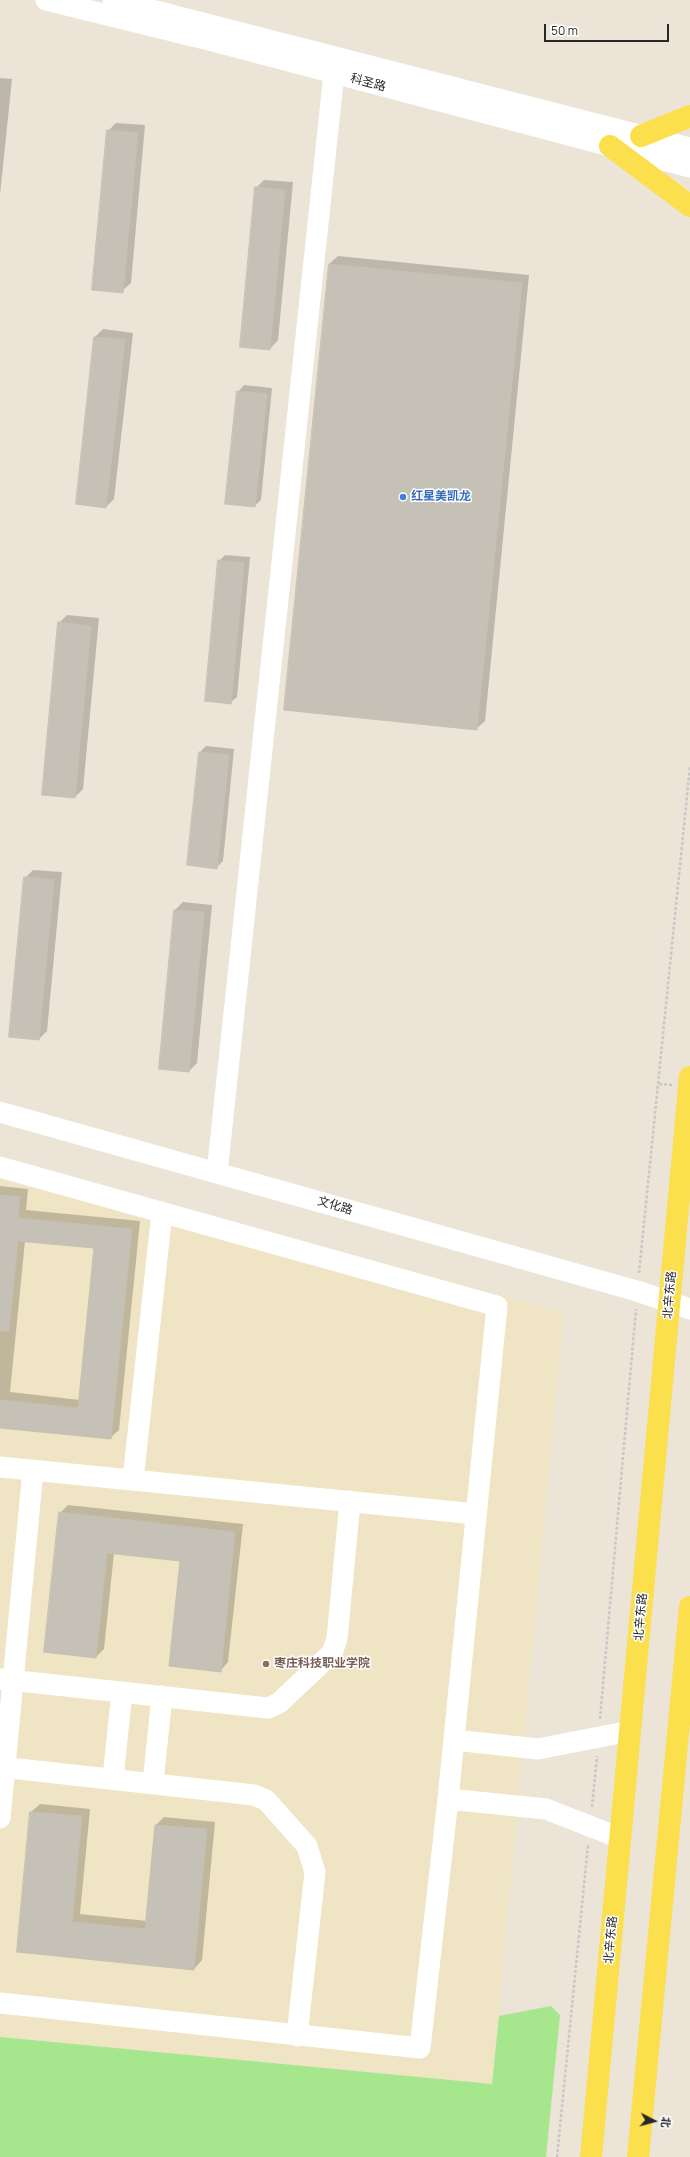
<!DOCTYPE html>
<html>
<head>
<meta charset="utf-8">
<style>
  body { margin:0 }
  #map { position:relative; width:690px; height:2157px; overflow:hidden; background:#ebe4d7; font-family:Manrope,"Noto Sans SC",sans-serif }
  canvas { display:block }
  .north { position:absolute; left:634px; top:2101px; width:40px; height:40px; -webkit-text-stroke:3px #fff; paint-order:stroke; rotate:96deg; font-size:11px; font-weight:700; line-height:16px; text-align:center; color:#272727 }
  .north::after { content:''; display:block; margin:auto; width:14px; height:18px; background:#272727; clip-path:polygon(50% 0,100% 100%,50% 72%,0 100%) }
  .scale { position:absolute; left:544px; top:24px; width:125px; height:18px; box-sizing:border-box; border:2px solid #272727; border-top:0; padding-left:5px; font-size:12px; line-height:14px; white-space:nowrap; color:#272727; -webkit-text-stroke:3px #fff; paint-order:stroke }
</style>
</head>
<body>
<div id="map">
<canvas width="690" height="2157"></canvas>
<div class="north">北</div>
<div class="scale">50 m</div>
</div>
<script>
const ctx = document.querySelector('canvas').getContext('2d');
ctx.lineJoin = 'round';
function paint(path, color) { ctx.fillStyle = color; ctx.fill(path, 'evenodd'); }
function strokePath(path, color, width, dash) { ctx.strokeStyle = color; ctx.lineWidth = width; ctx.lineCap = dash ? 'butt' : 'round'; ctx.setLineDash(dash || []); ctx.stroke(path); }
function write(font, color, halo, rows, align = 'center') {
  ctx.font = font + ' Manrope,"Noto Sans SC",sans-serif'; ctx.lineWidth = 3; ctx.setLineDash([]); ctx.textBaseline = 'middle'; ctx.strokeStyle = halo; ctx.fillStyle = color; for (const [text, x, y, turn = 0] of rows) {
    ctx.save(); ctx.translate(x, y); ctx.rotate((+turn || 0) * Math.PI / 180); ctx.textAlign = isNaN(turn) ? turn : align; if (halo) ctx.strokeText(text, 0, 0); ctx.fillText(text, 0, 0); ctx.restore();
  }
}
paint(new Path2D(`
  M 0,1158 L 564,1312 L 492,2084 L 0,2037 Z`), '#efe4c4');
paint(new Path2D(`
  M 551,2006 L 560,2015 L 546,2157 L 0,2157 L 0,2037 L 492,2084 L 499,2016 Z`), '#a6e78e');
paint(new Path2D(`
  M 0,78 L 12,79 L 0,195 Z
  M 116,123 L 145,125 L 131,283 L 122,291 L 108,131 Z
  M 264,180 L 293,182 L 278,340 L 270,349 L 256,188 Z
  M 338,256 L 529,275 L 485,721 L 476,729 L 329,264 Z
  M 103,329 L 133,333 L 114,499 L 106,507 L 95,337 Z
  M 244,385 L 272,388 L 261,500 L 254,506 L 238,392 Z
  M 225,555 L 250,557 L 237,697 L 230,703 L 219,561 Z
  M 67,615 L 99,618 L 83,789 L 75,797 L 59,623 Z
  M 206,746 L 234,749 L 223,861 L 216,868 L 200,752 Z
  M 33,870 L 62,872 L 47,1031 L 39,1039 L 25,878 Z
  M 183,902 L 212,905 L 197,1063 L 189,1071 L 160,1068 L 175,910 Z
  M 0,1186 L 28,1189 L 26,1210 L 140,1221 L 119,1430 L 110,1438 L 0,1427 ZM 25,1241 L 95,1247 L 80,1400 L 10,1392 Z
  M 68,1505 L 243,1524 L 228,1662 L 220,1671 L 181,1560 L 114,1553 L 104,1649 L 96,1657 L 60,1513 Z
  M 40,1804 L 90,1809 L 80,1914 L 147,1921 L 156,1825 L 164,1817 L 215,1822 L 202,1960 L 194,1969 L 18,1951 L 31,1812 Z`), '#0003');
const building = new Path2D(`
  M 107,130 L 138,133 L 123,293 L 92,290 Z
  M 255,187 L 285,190 L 270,350 L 240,347 Z
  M 329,264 L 522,283 L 477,730 L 284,710 Z
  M 94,337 L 125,340 L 106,508 L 76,504 Z
  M 237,391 L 267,394 L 255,507 L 225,504 Z
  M 218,560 L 244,563 L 231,704 L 205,701 Z
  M 58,622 L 91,626 L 75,798 L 42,795 Z
  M 199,752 L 229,755 L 217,869 L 187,865 Z
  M 24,877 L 54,880 L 39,1040 L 9,1037 Z
  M 174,910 L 204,912 L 189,1072 L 159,1069 Z
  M 0,1195 L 20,1197 L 18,1218 L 132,1229 L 111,1439 L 0,1428 L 0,1400 L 78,1408 L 94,1248 L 18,1241 L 9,1331 L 0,1331 Z
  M 59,1512 L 235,1532 L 221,1672 L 169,1666 L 180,1561 L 107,1553 L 96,1658 L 44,1652 Z
  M 30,1812 L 82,1816 L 72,1922 L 145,1929 L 155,1825 L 207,1829 L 194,1970 L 17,1952 Z`);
paint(building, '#c6c1b7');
strokePath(building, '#c6c0b1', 1);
strokePath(new Path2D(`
  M 659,1084 L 672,1085
  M 639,1273 L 690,766
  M 600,1719 L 636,1309
  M 592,1807 L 597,1756
  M 557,2157 L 588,1845`), '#c7c7c7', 2.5, [3, 2]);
strokePath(new Path2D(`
  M 46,0 L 213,41 L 690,167
  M 113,0 L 690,148
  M 0,1112 L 637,1291 L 690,1309
  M 0,1167 L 497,1306 L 448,1799 L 420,2048 L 0,2003
  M 217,1173 L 334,73
  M 0,1467 L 476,1514
  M 133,1480 L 162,1212
  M 0,1679 L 268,1708 L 279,1703 L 332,1653 L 337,1639 L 350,1501
  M 454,1740 L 538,1749 L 630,1731
  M 0,1767 L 254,1795 L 266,1800 L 307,1846 L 315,1872 L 297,2036
  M 113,1778 L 122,1692
  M 153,1783 L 162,1696
  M 448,1799 L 546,1809 L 620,1838
  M 0,1818 L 33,1470`), '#fff', 21);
strokePath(new Path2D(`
  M 641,136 L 690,116
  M 610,146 L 690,206
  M 591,2157 L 690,1077
  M 638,2157 L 690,1607`), '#fbdf4d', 22);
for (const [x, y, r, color] of [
  [403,497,4,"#3f7fe0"],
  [266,1664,4,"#8d6e63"]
]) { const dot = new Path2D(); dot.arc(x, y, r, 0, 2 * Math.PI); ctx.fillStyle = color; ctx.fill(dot); strokePath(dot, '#fff', 1.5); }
write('12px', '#272727', '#fff', [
  ["科圣路",368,83,15],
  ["文化路",335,1206,16],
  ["北辛东路",670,1295,-85],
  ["北辛东路",641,1617,-85],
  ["北辛东路",611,1940,-85]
]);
write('bold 12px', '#366cbe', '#fff', [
  ["红星美凯龙",411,497]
], 'left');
write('bold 12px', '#785e54', '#fff', [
  ["枣庄科技职业学院",274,1664]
], 'left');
</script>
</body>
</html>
